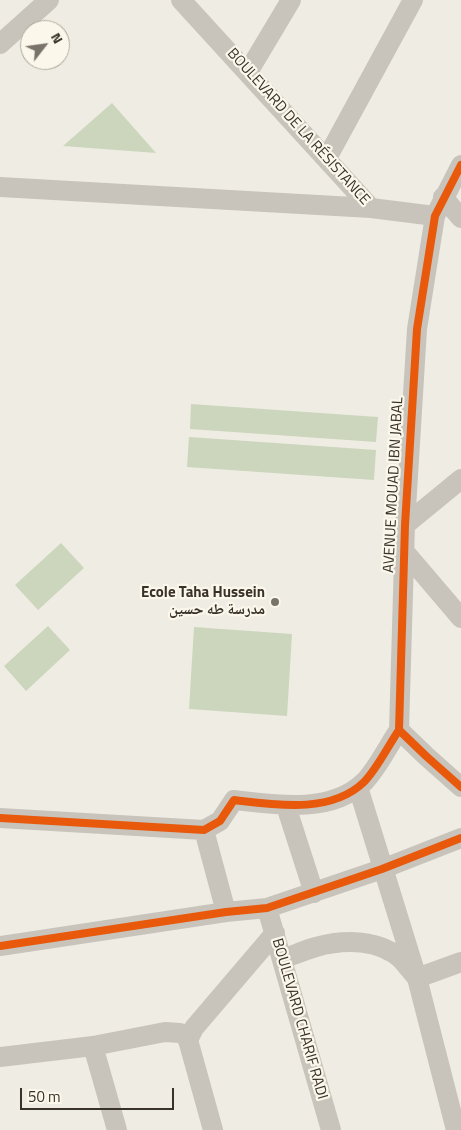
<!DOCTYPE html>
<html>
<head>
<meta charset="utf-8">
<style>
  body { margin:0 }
  #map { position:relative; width:461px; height:1130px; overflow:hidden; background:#efece3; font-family:"Titillium Web",sans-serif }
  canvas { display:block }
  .north { position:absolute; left:20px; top:20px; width:50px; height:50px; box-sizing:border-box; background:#fbf7eb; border:1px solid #ada89d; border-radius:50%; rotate:60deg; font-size:14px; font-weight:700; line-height:20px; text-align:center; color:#393229 }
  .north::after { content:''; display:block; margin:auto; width:18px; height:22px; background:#79736a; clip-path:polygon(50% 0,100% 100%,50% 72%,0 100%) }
  .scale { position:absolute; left:20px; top:1088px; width:154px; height:22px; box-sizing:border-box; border:2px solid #393229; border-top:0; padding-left:6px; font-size:15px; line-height:18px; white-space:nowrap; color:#393229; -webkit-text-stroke:4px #fbf7eb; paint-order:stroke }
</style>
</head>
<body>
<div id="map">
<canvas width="461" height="1130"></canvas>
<div class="north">N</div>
<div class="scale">50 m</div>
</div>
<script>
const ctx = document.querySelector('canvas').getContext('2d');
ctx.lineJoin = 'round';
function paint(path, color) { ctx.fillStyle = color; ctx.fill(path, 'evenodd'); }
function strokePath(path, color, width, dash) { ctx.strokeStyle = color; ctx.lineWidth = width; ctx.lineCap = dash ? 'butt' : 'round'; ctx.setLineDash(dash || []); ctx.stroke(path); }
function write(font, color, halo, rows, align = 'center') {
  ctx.font = font + ' "Titillium Web","Noto Naskh Arabic",sans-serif'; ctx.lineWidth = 4.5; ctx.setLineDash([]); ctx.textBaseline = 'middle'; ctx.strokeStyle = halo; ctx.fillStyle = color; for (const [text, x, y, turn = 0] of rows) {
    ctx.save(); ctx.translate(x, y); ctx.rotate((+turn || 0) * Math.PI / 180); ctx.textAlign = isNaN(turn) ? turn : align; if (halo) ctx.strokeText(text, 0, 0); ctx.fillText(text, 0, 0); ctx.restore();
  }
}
paint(new Path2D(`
  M 112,103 L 156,153 L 63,146 Z
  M 191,404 L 378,417 L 376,442 L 190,429 Z
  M 189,437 L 376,450 L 374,480 L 187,467 Z
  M 61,543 L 84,568 L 38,610 L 15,585 Z
  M 48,626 L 70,650 L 26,691 L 4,666 Z
  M 194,627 L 292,634 L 287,716 L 189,709 Z`), '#ccd6bc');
strokePath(new Path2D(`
  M 181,0 L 371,208 L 435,216
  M 0,44 L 49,0
  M 248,72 L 291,0
  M 327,158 L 413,0
  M 461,165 L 435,216 L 417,329 L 405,525 L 399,730 L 426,756 L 461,787
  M 0,187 L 371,208
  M 443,197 L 461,218
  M 405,525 L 461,479
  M 404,551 L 461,618
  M 358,787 L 417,978 L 456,1130
  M 286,806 L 314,893
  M 0,818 L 204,830 L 220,821 L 234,800 C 276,805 331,814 364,782 C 377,769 388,746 399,730
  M 204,830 L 226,912
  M 267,908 L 331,1130
  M 0,946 L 226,912 L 267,908 L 382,869 L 461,838
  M 283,959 C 294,955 305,950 316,947 C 344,939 380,939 402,960 C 407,966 412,972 417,978 L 461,962
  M 188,1040 L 194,1028 L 275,933
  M 93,1046 L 117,1130
  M 0,1057 L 93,1046 L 165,1032 L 180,1033 L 185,1036 L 188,1040 L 213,1130`), '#c8c4bc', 20);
strokePath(new Path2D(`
  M 461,165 L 435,216 L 417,329 L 405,525 L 399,730 L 426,756 L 461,787
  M 0,818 L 204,830 L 220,821 L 234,800 C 276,805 331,814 364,782 C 377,769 388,746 399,730
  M 0,946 L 226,912 L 267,908 L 382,869 L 461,838`), '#e8590c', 8);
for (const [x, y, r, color] of [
  [275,602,5,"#79736a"]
]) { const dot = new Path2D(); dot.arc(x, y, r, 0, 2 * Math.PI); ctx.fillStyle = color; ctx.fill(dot); strokePath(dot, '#fbf7eb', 2); }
write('15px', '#393229', '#fbf7eb', [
  ["BOULEVARD DE LA RÉSISTANCE",298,127,48],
  ["AVENUE MOUAD IBN JABAL",394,485,-87],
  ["BOULEVARD CHARIF RADI",299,1019,74]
]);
write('bold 15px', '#393229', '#fbf7eb', [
  ["Ecole Taha Hussein",265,593],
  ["مدرسة طه حسين",265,610]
], 'right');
</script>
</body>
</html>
